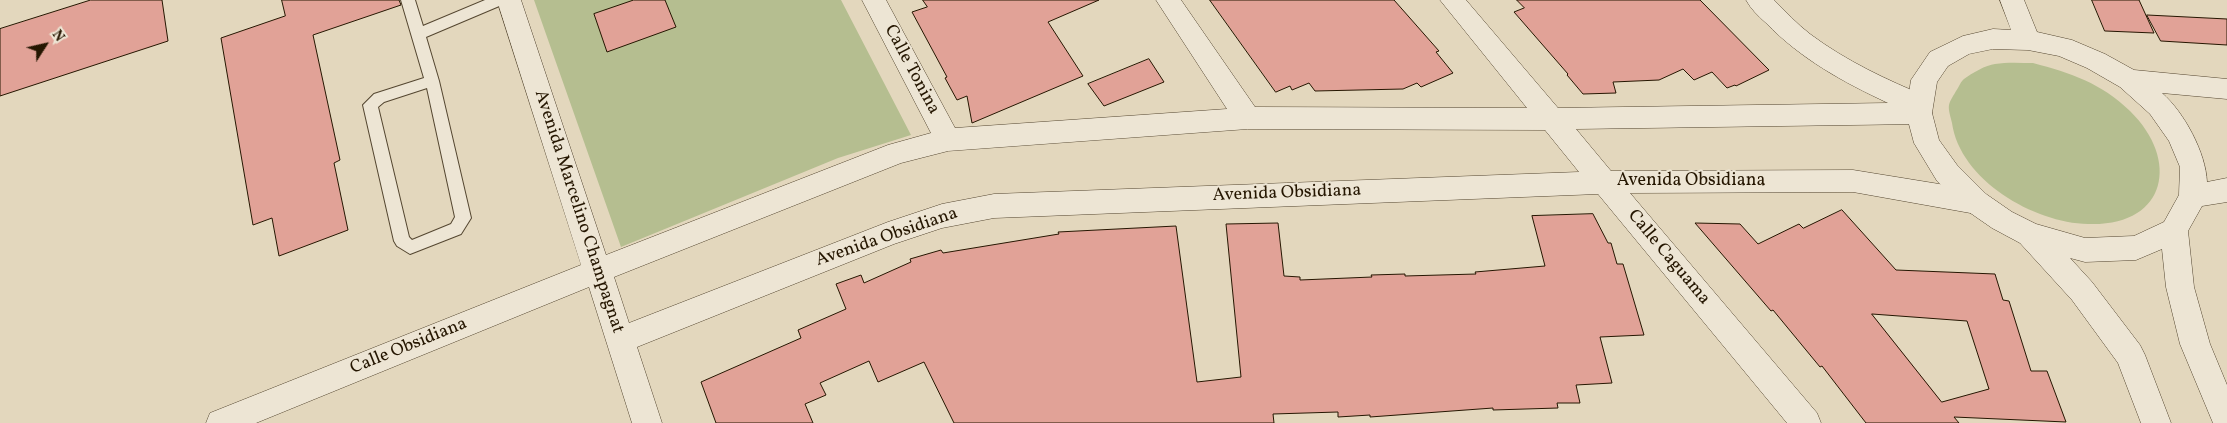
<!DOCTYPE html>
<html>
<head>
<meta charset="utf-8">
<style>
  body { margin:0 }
  #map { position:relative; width:2227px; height:423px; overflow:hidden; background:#e3d7bd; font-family:Vollkorn,serif }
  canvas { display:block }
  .north { position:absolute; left:20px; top:20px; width:50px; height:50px; -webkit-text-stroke:4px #ede5d4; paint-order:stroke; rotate:55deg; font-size:14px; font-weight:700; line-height:20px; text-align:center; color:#251601 }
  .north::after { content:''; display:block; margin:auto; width:18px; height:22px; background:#251601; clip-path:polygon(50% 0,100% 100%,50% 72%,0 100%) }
</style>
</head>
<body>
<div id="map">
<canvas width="2227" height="423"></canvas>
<div class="north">N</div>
</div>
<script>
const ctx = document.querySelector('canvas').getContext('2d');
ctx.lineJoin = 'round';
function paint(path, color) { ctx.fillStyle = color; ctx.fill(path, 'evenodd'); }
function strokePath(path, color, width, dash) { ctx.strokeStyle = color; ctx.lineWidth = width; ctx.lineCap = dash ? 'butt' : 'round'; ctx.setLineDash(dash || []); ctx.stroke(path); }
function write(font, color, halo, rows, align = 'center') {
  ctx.font = font + ' Vollkorn,serif'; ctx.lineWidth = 4; ctx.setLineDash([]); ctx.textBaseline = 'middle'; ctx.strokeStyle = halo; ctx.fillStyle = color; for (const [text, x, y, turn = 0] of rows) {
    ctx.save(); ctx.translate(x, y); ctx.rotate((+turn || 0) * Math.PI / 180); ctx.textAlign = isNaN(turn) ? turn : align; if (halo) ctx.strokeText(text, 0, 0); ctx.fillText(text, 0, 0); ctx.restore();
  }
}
paint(new Path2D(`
  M 534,0 L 841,0 L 911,135 L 838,158 L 621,247 Z
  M 2033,63 C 2071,73 2101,83 2130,111 C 2181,161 2166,227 2088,224 C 2034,223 1960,180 1952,123 C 1951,118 1948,110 1949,105 C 1950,100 1954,95 1956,91 C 1959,87 1961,81 1964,79 C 1972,73 1986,65 1995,64 C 2007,62 2021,63 2033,63 Z`), '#b5be90');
const building = new Path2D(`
  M 91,0 L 162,0 L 168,41 L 0,96 L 0,29 Z
  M 282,0 L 399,0 L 401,5 L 313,35 L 340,160 L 334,163 L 348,230 L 279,256 L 272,218 L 253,225 L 221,38 L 285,16 Z
  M 634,0 L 665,0 L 676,27 L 607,52 L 594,14 Z
  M 923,0 L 1099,0 L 1048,22 L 1083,76 L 972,123 L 967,96 L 957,100 L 945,78 L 947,77 L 912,12 L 927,7 Z
  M 1210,0 L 1394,0 L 1439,51 L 1436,52 L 1453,73 L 1421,87 L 1417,83 L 1403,89 L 1315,91 L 1309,83 L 1292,90 L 1290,86 L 1276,92 Z
  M 1517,0 L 1700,0 L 1769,70 L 1736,86 L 1735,85 L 1727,88 L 1712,72 L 1694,80 L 1683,69 L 1659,80 L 1613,82 L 1616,93 L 1583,94 L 1567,75 L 1568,74 L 1514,12 L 1524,8 Z
  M 2092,0 L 2139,0 L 2154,33 L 2105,31 Z
  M 2147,15 L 2227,19 L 2227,45 L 2161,41 Z
  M 1149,59 L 1164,82 L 1104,106 L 1088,84 Z
  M 1842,210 L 1896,270 L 1995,274 L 2003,300 L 2009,301 L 2031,371 L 2047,371 L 2066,422 L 1954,417 L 1959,423 L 1866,423 L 1822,366 L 1820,367 L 1773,310 L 1771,311 L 1695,223 L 1740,224 L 1758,244 L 1799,224 L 1803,228 ZM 1872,314 L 1967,321 L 1989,389 L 1942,402 Z
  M 1593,214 L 1608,243 L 1611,243 L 1617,264 L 1623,264 L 1644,335 L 1600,337 L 1612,383 L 1576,385 L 1580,403 L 1557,403 L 1558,408 L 1493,410 L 1493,408 L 1370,417 L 1370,415 L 1338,417 L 1338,412 L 1273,414 L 1274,423 L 954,423 L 924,362 L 878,382 L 869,361 L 820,383 L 826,395 L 805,404 L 813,423 L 716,423 L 701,382 L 801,338 L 798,330 L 846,309 L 836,284 L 861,275 L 864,283 L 911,262 L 910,259 L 941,250 L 943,253 L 1059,234 L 1058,232 L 1176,226 L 1197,382 L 1241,377 L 1226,224 L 1278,223 L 1284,276 L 1300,277 L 1300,280 L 1372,277 L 1371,275 L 1405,274 L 1405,276 L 1476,274 L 1475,272 L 1545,266 L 1532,216 Z`);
paint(building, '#e1a297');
strokePath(building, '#251601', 1);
const service = new Path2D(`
  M 401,0 L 415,0 L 423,26 L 485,0 L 506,0 L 504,4 L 426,37 L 439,81 L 471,218 L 461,234 L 410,254 L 397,246 L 394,241 L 363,105 L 374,94 L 424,78 ZM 427,88 L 455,217 L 451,224 L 412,240 L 409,237 L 378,107 L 384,102 Z`);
const minor = new Path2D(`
  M 497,0 L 521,0 L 606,255 L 888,145 L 931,133 L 862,0 L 886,0 L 955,128 L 1227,109 L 1156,0 L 1181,0 L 1255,107 L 1527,108 L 1440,0 L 1466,0 L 1558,108 L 1888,103 C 1843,82 1801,59 1766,23 C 1758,16 1751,9 1746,0 L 1774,0 C 1786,12 1797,24 1810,34 C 1846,61 1887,80 1928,97 L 1932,105 L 1930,109 L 1932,113 L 1928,121 L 1919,124 L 1576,129 L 1611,171 L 1853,170 L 1976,190 L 1986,194 L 1990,202 L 1986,210 L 1976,214 L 1853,192 L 1630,193 L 1817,413 L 1821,423 L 1787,423 L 1598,194 L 994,218 L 942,228 L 894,244 L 637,347 L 662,423 L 632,423 L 589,287 L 256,423 L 206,423 L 210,413 L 581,265 ZM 1248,129 L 1545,130 L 1579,172 L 994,194 L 942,204 L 888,222 L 629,323 L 614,277 L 901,163 L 948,151 Z`);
const tertiary = new Path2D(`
  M 2000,0 L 2024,0 L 2037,32 L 2072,40 L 2105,54 L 2134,70 L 2227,79 L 2227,99 L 2162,93 C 2184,112 2206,153 2207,182 L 2227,178 L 2227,202 L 2202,206 L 2188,231 L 2194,287 L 2210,344 L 2227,385 L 2227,423 L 2213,423 L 2180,344 L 2166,287 L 2162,249 L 2136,260 L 2085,262 L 2070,258 L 2092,282 L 2140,345 L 2145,355 L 2171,423 L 2141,423 L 2118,363 L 2072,300 L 2020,243 L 1992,228 L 1966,210 L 1937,181 L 1914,143 L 1906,113 L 1911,80 L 1930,52 L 1963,36 L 1993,29 L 2011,30 ZM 1993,49 L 2028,50 L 2059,56 L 2087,68 L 2120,87 L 2150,114 L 2169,141 L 2180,167 L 2179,195 L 2164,222 L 2134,236 L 2085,238 L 2036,224 L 2012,212 L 1986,194 L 1957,165 L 1939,140 L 1932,113 L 1937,82 L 1948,66 L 1969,54 Z`);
strokePath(service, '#544630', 2);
strokePath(minor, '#544630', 1);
strokePath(tertiary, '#544630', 1);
paint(service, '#ede5d4');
paint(minor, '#ede5d4');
paint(tertiary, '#ede5d4');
write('18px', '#251601', '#ede5d4', [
  ["Calle Tonina",911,70,62],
  ["Avenida Obsidiana",1691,182],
  ["Avenida Obsidiana",1287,194,-2],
  ["Avenida Marcelino Champagnat",578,212,72],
  ["Avenida Obsidiana",887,238,-19],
  ["Calle Caguama",1668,258,50],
  ["Calle Obsidiana",409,347,-22]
]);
</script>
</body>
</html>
